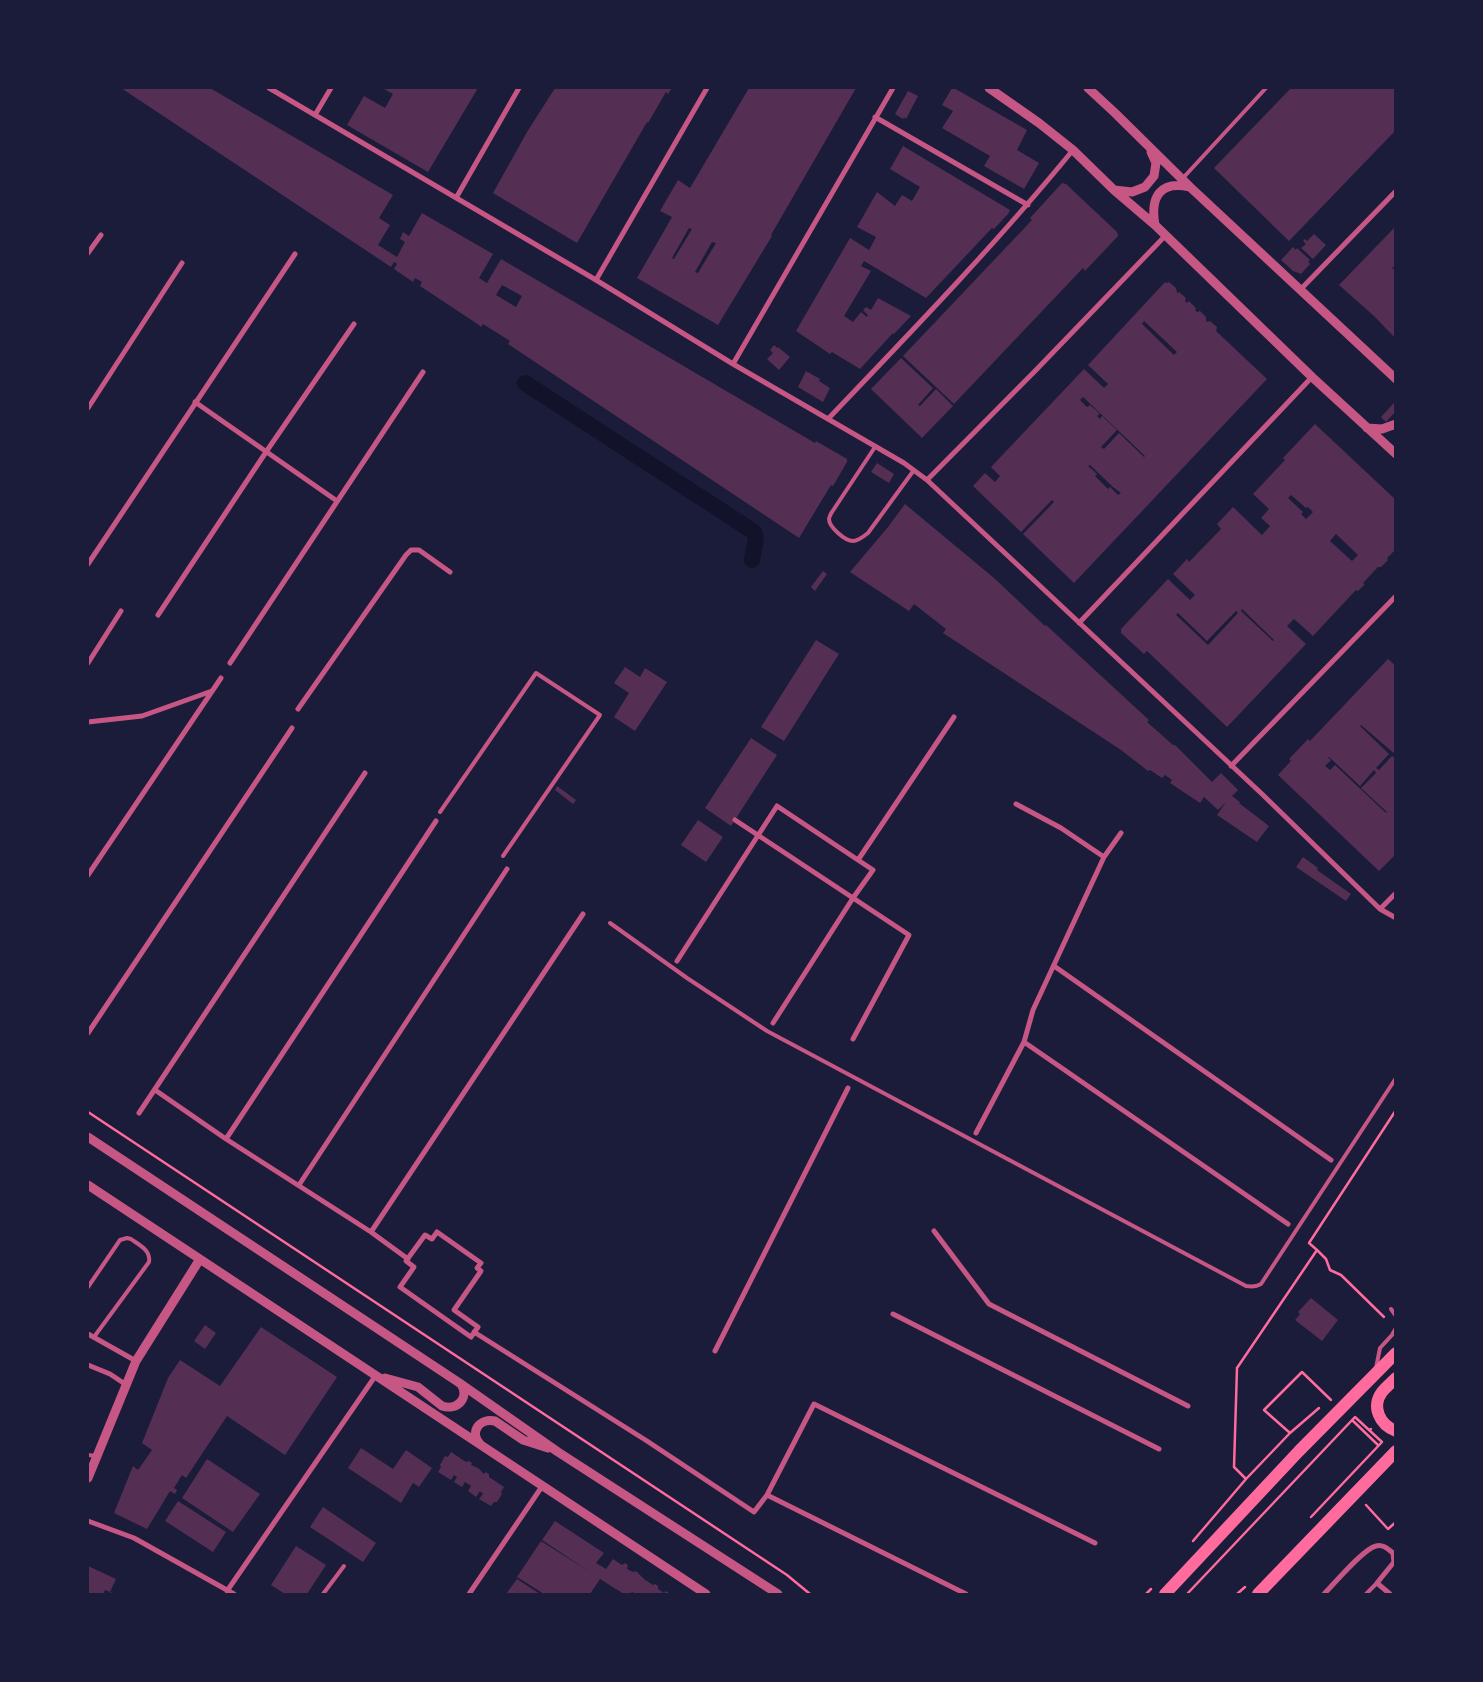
<!DOCTYPE html>
<html>
<head>
<meta charset="utf-8">
<style>
  body { margin:0 }
  #map { position:relative; width:1483px; height:1682px; overflow:hidden; background:#1b1b3a; font-family:"Source Sans 3",sans-serif }
  canvas { display:block }
  .frame { position:absolute; inset:0; border:89px solid #1b1b3a; pointer-events:none }
</style>
</head>
<body>
<div id="map">
<canvas width="1483" height="1682"></canvas>
<div class="frame"></div>
</div>
<script>
const ctx = document.querySelector('canvas').getContext('2d');
ctx.lineJoin = 'round';
function strokePath(path, color, width, dash) { ctx.strokeStyle = color; ctx.lineWidth = width; ctx.lineCap = dash ? 'butt' : 'round'; ctx.setLineDash(dash || []); ctx.stroke(path); }
function paint(path, color) { ctx.fillStyle = color; ctx.fill(path, 'evenodd'); }
strokePath(new Path2D(`
  M 525,383 L 754,532 L 756,538 L 752,560`), '#12122b', 16);
paint(new Path2D(`
  M 121,88 L 210,88 L 393,195 L 379,218 L 390,225 L 378,245 L 397,257 L 405,242 L 400,239 L 403,232 L 409,236 L 422,213 L 493,254 L 479,278 L 487,283 L 501,259 L 815,443 L 816,441 L 847,459 L 847,462 L 833,486 L 831,485 L 799,538 L 508,344 L 510,341 L 502,336 L 483,324 L 481,327 L 479,325 L 420,286 L 422,282 L 415,278 L 413,282 L 394,269 L 397,264 L 394,262 L 391,267 ZM 502,285 L 522,296 L 516,307 L 496,295 Z
  M 382,88 L 478,88 L 428,172 L 347,125 L 364,96 L 385,108 L 393,94 Z
  M 555,88 L 672,88 L 668,94 L 666,92 L 648,123 L 647,122 L 577,243 L 493,193 L 527,132 Z
  M 749,88 L 856,88 L 771,235 L 772,236 L 718,325 L 637,278 L 672,217 L 660,211 L 678,180 L 690,188 ZM 689,228 L 692,229 L 674,259 L 672,258 ZM 712,242 L 716,243 L 698,273 L 695,272 Z
  M 952,88 L 954,88 L 1027,130 L 1017,150 L 1039,163 L 1024,189 L 984,166 L 990,156 L 942,128 L 953,111 L 942,105 Z
  M 1291,88 L 1396,88 L 1396,130 L 1289,241 L 1214,168 Z
  M 908,91 L 918,96 L 906,119 L 904,117 L 903,119 L 895,114 Z
  M 903,146 L 1010,210 L 1008,214 L 994,229 L 992,228 L 926,298 L 864,261 L 861,266 L 871,271 L 844,316 L 853,322 L 861,312 L 867,317 L 868,315 L 863,310 L 866,307 L 871,310 L 878,298 L 911,316 L 894,334 L 893,333 L 860,369 L 832,352 L 830,354 L 796,331 L 850,238 L 869,250 L 876,237 L 857,227 L 877,192 L 895,206 L 902,195 L 912,201 L 920,187 L 890,169 Z
  M 1062,183 L 1066,184 L 1117,232 L 1118,236 L 1085,271 L 1083,268 L 954,404 L 903,356 L 1032,220 L 1030,218 Z
  M 1396,226 L 1396,269 L 1393,267 L 1392,268 L 1396,271 L 1396,339 L 1374,316 L 1339,285 Z
  M 1314,234 L 1326,245 L 1313,259 L 1301,248 L 1306,244 L 1303,241 L 1305,239 L 1307,241 Z
  M 1293,247 L 1296,250 L 1297,248 L 1310,260 L 1308,262 L 1310,264 L 1301,274 L 1293,271 L 1281,260 Z
  M 1165,282 L 1166,283 L 1169,282 L 1176,288 L 1177,293 L 1179,292 L 1186,298 L 1185,301 L 1187,303 L 1189,301 L 1196,308 L 1195,310 L 1197,312 L 1200,311 L 1206,317 L 1206,320 L 1207,322 L 1210,321 L 1217,327 L 1216,331 L 1267,379 L 1074,583 L 1023,534 L 1054,502 L 1052,500 L 1021,532 L 973,486 L 985,473 L 995,482 L 1000,476 L 991,467 L 1084,369 L 1104,388 L 1108,384 L 1088,365 ZM 1144,321 L 1177,352 L 1174,355 L 1142,324 ZM 1083,397 L 1145,456 L 1144,457 L 1119,433 L 1104,449 L 1101,447 L 1117,430 L 1102,416 L 1100,419 L 1097,416 L 1100,414 L 1090,405 L 1087,407 L 1080,400 ZM 1090,465 L 1113,487 L 1121,493 L 1118,495 L 1110,487 L 1108,489 L 1095,476 L 1097,474 L 1088,466 Z
  M 774,345 L 777,348 L 778,347 L 790,357 L 779,370 L 767,359 L 773,353 L 770,350 Z
  M 901,358 L 933,388 L 918,405 L 920,406 L 936,389 L 953,406 L 922,438 L 871,389 Z
  M 806,371 L 820,379 L 819,381 L 830,388 L 823,402 L 798,387 Z
  M 1394,403 L 1396,405 L 1396,411 L 1386,422 L 1381,417 Z
  M 1315,424 L 1396,500 L 1396,549 L 1387,558 L 1388,560 L 1381,567 L 1378,567 L 1363,583 L 1365,584 L 1358,591 L 1356,590 L 1355,591 L 1313,636 L 1294,619 L 1287,626 L 1306,644 L 1227,727 L 1147,651 L 1144,654 L 1121,633 L 1121,629 L 1168,579 L 1190,600 L 1195,595 L 1173,574 L 1187,559 L 1189,562 L 1221,529 L 1217,524 L 1233,507 L 1262,535 L 1270,526 L 1261,518 L 1269,509 L 1253,494 L 1285,460 L 1283,458 ZM 1291,495 L 1306,508 L 1308,507 L 1313,512 L 1306,519 L 1301,514 L 1303,512 L 1288,498 ZM 1336,534 L 1358,555 L 1352,561 L 1330,541 ZM 1242,609 L 1274,640 L 1273,641 L 1241,611 ZM 1236,611 L 1238,613 L 1208,645 L 1176,615 L 1178,613 L 1207,641 Z
  M 877,463 L 894,474 L 889,483 L 871,472 Z
  M 905,504 L 994,578 L 1045,626 L 1046,625 L 1149,720 L 1147,722 L 1173,745 L 1175,745 L 1212,782 L 1221,773 L 1238,790 L 1232,796 L 1240,802 L 1239,803 L 1269,826 L 1257,842 L 1217,815 L 1226,802 L 1218,810 L 1204,797 L 1200,803 L 1170,783 L 1172,780 L 1165,775 L 1162,778 L 1150,770 L 1148,771 L 1121,750 L 943,633 L 946,629 L 914,604 L 909,611 L 850,572 L 888,527 Z
  M 823,571 L 827,574 L 815,591 L 811,587 Z
  M 816,640 L 839,654 L 784,741 L 761,727 Z
  M 1388,659 L 1396,666 L 1396,755 L 1361,725 L 1360,726 L 1389,754 L 1376,768 L 1379,770 L 1392,756 L 1396,759 L 1396,854 L 1379,871 L 1278,775 L 1291,761 L 1289,759 L 1308,739 L 1310,741 ZM 1329,757 L 1360,786 L 1374,770 L 1376,773 L 1361,788 L 1387,812 L 1386,813 L 1335,765 L 1330,770 L 1325,766 L 1331,760 L 1328,758 Z
  M 625,667 L 640,677 L 645,668 L 667,682 L 635,731 L 614,717 L 629,693 L 614,683 Z
  M 751,738 L 777,755 L 731,826 L 705,808 Z
  M 557,786 L 576,800 L 573,804 L 555,790 Z
  M 698,820 L 723,837 L 706,862 L 681,845 Z
  M 1303,857 L 1318,868 L 1317,870 L 1351,894 L 1346,901 L 1296,867 Z
  M 1311,1298 L 1338,1320 L 1322,1341 L 1295,1320 L 1300,1314 L 1298,1312 Z
  M 205,1325 L 216,1333 L 205,1349 L 194,1341 Z
  M 261,1327 L 337,1377 L 285,1455 L 227,1416 L 186,1478 L 182,1475 L 174,1488 L 177,1490 L 175,1494 L 170,1491 L 147,1529 L 114,1513 L 133,1466 L 138,1470 L 152,1450 L 142,1443 L 168,1378 L 180,1360 L 220,1386 Z
  M 361,1448 L 393,1469 L 406,1450 L 432,1468 L 419,1487 L 413,1483 L 401,1503 L 348,1468 Z
  M 451,1452 L 466,1462 L 469,1461 L 472,1463 L 471,1465 L 478,1468 L 484,1474 L 486,1472 L 489,1474 L 489,1477 L 504,1487 L 501,1492 L 502,1494 L 497,1502 L 494,1502 L 491,1506 L 479,1499 L 483,1494 L 480,1491 L 476,1497 L 468,1491 L 471,1486 L 465,1482 L 462,1487 L 454,1482 L 457,1477 L 454,1475 L 451,1480 L 438,1472 L 441,1467 L 440,1465 L 445,1456 L 448,1457 Z
  M 207,1459 L 260,1494 L 233,1532 L 182,1498 Z
  M 178,1501 L 226,1532 L 213,1552 L 165,1521 Z
  M 323,1507 L 376,1543 L 363,1562 L 310,1527 Z
  M 555,1521 L 604,1553 L 596,1563 L 606,1569 L 613,1559 L 622,1565 L 625,1563 L 628,1565 L 627,1569 L 633,1572 L 636,1571 L 644,1579 L 653,1585 L 655,1584 L 658,1586 L 658,1589 L 664,1593 L 666,1591 L 669,1593 L 669,1594 L 636,1594 L 632,1592 L 630,1594 L 624,1594 L 600,1579 L 590,1594 L 544,1594 L 517,1577 L 541,1541 L 590,1572 L 542,1540 Z
  M 296,1546 L 326,1565 L 307,1594 L 285,1594 L 271,1585 Z
  M 88,1566 L 116,1579 L 110,1592 L 115,1594 L 109,1594 L 110,1592 L 105,1590 L 103,1594 L 88,1594 Z
  M 517,1579 L 540,1594 L 506,1594 Z`), '#542f53');
strokePath(new Path2D(`
  M 88,1112 L 787,1575 L 810,1594
  M 1317,1250 L 1326,1259 L 1330,1270 L 1341,1275 L 1384,1317
  M 1352,1420 L 1378,1445
  M 1290,1433 L 1264,1410 L 1302,1372 L 1331,1400
  M 1246,1479 L 1290,1433 L 1319,1408
  M 1366,1505 L 1388,1529 L 1396,1522
  M 1311,1517 L 1382,1442 L 1369,1430
  M 1193,1541 L 1246,1479 L 1234,1467 L 1237,1368 L 1317,1250 L 1309,1243 L 1396,1110
  M 1146,1594 L 1151,1589
  M 1187,1594 L 1355,1417 L 1369,1430 L 1371,1429
  M 1237,1594 L 1245,1587`), '#ff6b9d', 2.5);
strokePath(new Path2D(`
  M 1183,178 L 1266,88
  M 875,447 L 832,512 C 831,513 829,518 829,519 C 829,527 845,541 853,541 C 858,541 863,537 868,533 L 914,470
  M 440,812 L 536,673 L 600,715 L 503,856
  M 610,923 L 687,978 L 767,1031 L 1246,1286 C 1252,1287 1256,1287 1261,1284 L 1396,1078
  M 88,1287 L 120,1240 L 127,1238 L 131,1239 C 139,1245 151,1250 149,1262 L 94,1337
  M 1391,1309 L 1396,1316
  M 1376,1368 L 1380,1348 L 1392,1335 L 1396,1328
  M 88,1455 L 96,1456
  M 323,1594 L 344,1566
  M 1366,1594 L 1377,1583`), '#c65784', 4);
strokePath(new Path2D(`
  M 269,88 L 596,280 L 733,364 L 904,463 L 927,480 L 1262,794 L 1380,909 L 1396,918
  M 315,115 L 331,88
  M 875,117 L 1028,205
  M 456,198 L 519,88
  M 88,253 L 101,235
  M 596,280 L 707,88
  M 1300,290 L 1396,191
  M 733,364 L 893,88
  M 195,402 L 337,501
  M 88,408 L 182,263
  M 828,419 C 912,331 996,244 1073,150
  M 927,480 L 1036,370 L 1166,235
  M 88,564 L 295,254
  M 158,615 L 266,452 L 354,324
  M 1079,623 L 1312,377
  M 88,663 L 121,611
  M 230,663 L 423,372
  M 298,709 L 406,555 L 411,550 L 419,550 L 450,572
  M 88,722 L 142,716 L 212,691
  M 1231,766 L 1396,596
  M 1016,804 L 1061,828 L 1104,857
  M 735,820 L 909,935 L 853,1039
  M 88,875 L 221,678
  M 1380,909 L 1396,893
  M 677,961 L 777,806 L 858,860
  M 1054,966 L 1331,1160
  M 773,1023 L 853,898 L 873,870 L 858,860 L 954,717
  M 88,1033 L 292,728
  M 1024,1042 L 1288,1224
  M 155,1090 L 226,1139 L 371,1232 L 408,1259
  M 139,1113 L 365,773
  M 976,1133 L 1024,1042 L 1033,1010 L 1104,857 L 1121,833
  M 226,1139 L 436,821
  M 299,1185 L 507,869
  M 934,1231 L 989,1304 L 1188,1406
  M 371,1232 L 583,914
  M 437,1232 L 481,1263 L 477,1268 L 481,1271 L 454,1310 L 478,1327 L 471,1337 L 400,1287 L 414,1267 L 406,1261 L 425,1235 L 432,1239 Z
  M 893,1314 L 1159,1449
  M 474,1332 L 647,1441 L 754,1512 L 767,1495 L 814,1404 L 1095,1543
  M 88,1334 L 136,1361
  M 715,1351 L 848,1088
  M 88,1365 L 110,1374 L 125,1384
  M 767,1495 L 966,1594
  M 88,1521 L 134,1538 L 234,1594
  M 227,1591 L 376,1375
  M 469,1594 L 543,1485
  M 1324,1594 C 1335,1583 1363,1549 1376,1546 C 1383,1544 1388,1549 1393,1553 L 1394,1562 L 1377,1583 L 1390,1594`), '#c65784', 5);
strokePath(new Path2D(`
  M 989,88 L 1039,123 L 1073,150 L 1114,190 L 1155,225 L 1312,377 L 1396,454
  M 1088,88 L 1115,113 L 1190,187 L 1396,379
  M 1114,190 L 1132,192 L 1145,187 L 1154,176 L 1156,163 L 1151,152
  M 1155,225 C 1150,197 1160,180 1190,187
  M 1367,428 L 1382,429 L 1396,424
  M 88,1137 L 458,1382 L 558,1452 L 778,1594
  M 88,1185 L 706,1594
  M 385,1378 L 418,1387 L 442,1406 C 457,1411 470,1398 461,1384
  M 480,1444 C 469,1431 480,1418 495,1421 L 523,1440 L 548,1448
  M 88,1478 L 136,1361 L 200,1259`), '#c65784', 9);
strokePath(new Path2D(`
  M 1396,1378 C 1391,1383 1386,1387 1382,1392 C 1371,1407 1380,1425 1396,1431
  M 1165,1594 L 1299,1451 L 1396,1353
  M 1258,1594 L 1396,1451`), '#ff6b9d', 12);
</script>
</body>
</html>
